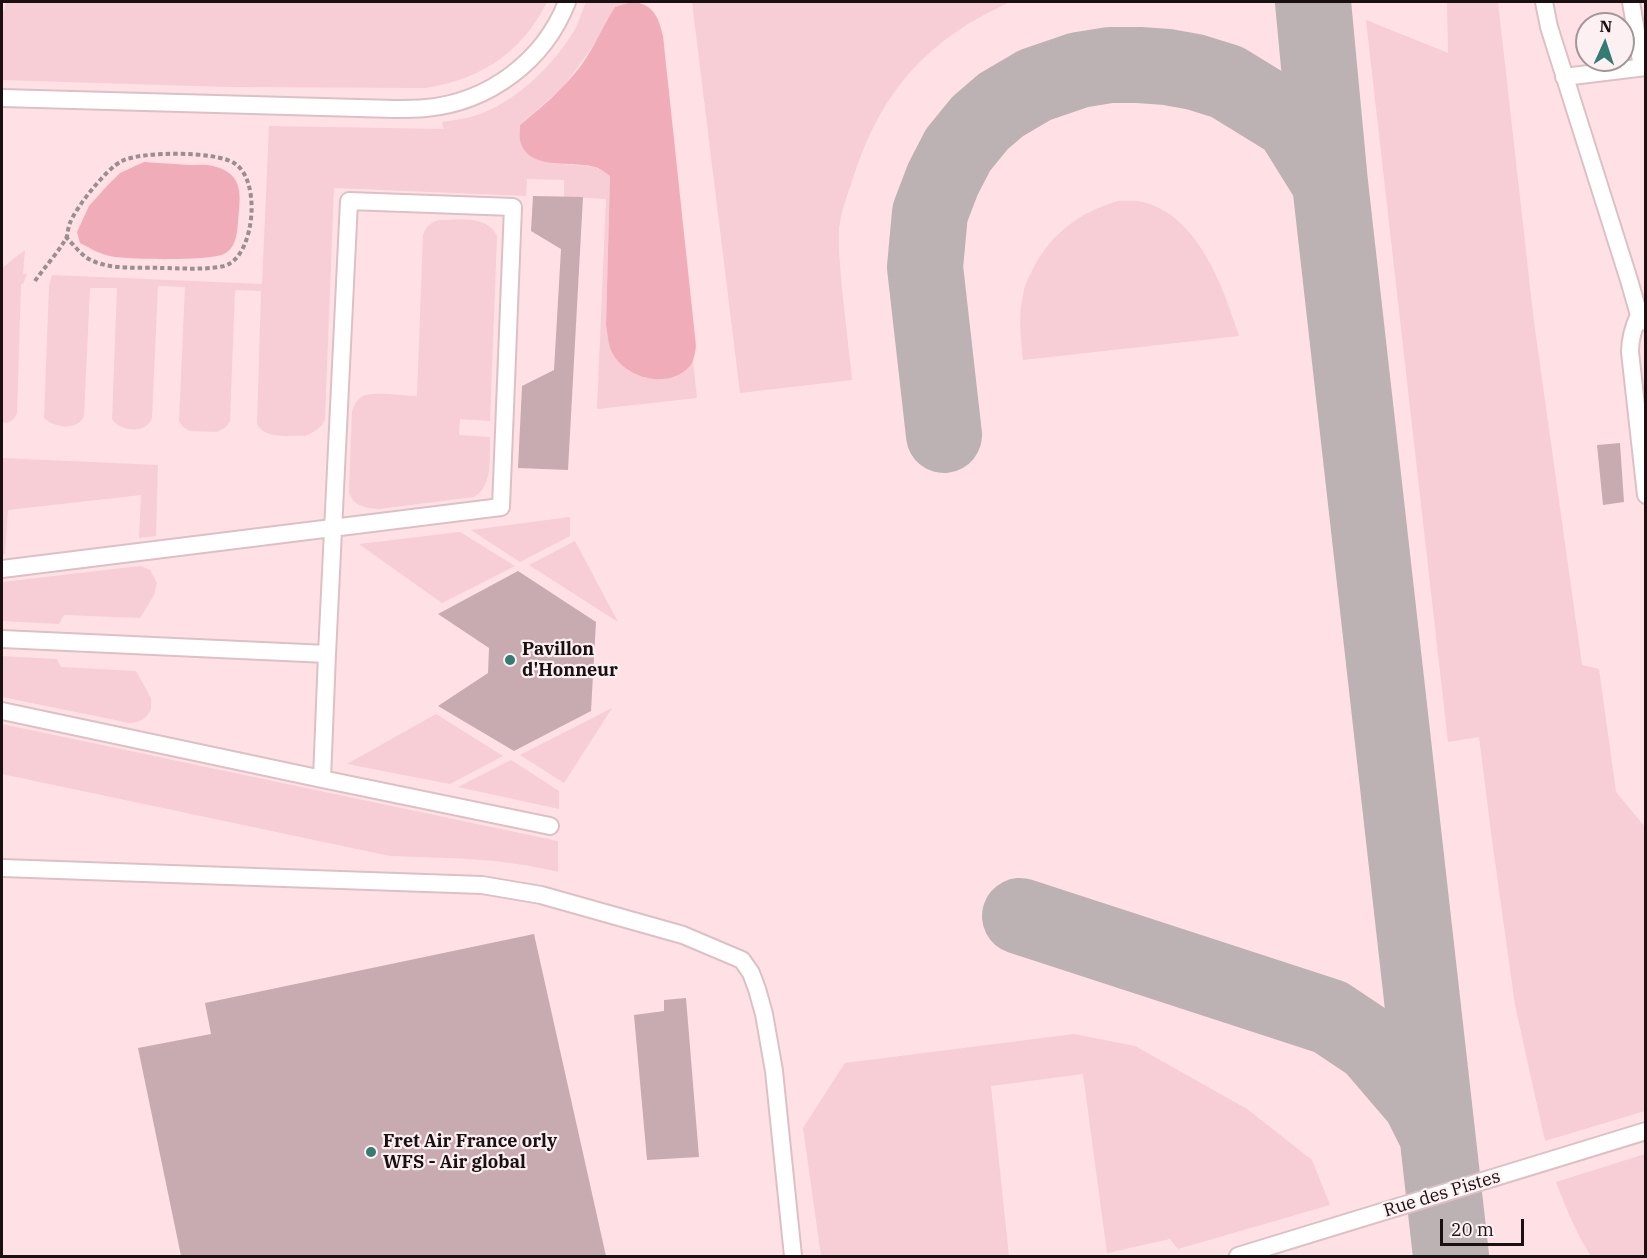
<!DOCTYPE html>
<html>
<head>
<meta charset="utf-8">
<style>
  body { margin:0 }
  #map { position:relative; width:1647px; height:1258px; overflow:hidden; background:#fcf0f2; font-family:"IBM Plex Serif",serif }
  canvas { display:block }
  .frame { position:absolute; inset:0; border:3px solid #1a1012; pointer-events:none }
  .north { position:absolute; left:1575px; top:12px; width:60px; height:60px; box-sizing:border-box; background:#fcf0f2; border:2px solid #a29698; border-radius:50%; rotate:3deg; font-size:16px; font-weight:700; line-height:24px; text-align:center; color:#1a1012 }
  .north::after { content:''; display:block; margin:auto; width:21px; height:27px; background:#347b73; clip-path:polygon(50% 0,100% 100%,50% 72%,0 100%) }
  .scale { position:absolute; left:1440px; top:1219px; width:84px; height:27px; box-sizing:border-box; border:3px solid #1a1012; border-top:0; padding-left:8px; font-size:18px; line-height:21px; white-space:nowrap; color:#1a1012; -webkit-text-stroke:4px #fcf0f2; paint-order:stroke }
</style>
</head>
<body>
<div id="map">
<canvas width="1647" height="1258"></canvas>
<div class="frame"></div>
<div class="north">N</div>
<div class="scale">20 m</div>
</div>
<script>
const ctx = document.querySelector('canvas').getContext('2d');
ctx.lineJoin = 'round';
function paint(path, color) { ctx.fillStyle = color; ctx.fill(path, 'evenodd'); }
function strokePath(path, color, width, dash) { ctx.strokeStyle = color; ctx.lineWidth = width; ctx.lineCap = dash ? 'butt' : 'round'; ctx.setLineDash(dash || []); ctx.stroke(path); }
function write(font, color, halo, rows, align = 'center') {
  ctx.font = font + ' "IBM Plex Serif",serif'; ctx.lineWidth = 4.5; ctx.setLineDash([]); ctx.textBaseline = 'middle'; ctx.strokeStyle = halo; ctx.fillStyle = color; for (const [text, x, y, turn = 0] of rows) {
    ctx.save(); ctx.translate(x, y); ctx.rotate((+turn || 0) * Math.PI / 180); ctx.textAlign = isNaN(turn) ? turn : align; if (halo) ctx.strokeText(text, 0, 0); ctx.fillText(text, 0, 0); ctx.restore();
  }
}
paint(new Path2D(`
  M 2,2 L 1645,2 L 1645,1256 L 2,1256 ZM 1587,24 L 1623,24 L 1623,60 L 1587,60 Z`), '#ffe0e5');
paint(new Path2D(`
  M 6,2 L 547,2 C 522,52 482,79 426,88 L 228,87 L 2,80 L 2,16 Z
  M 586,2 L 639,2 L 615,7 L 598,39 L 563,87 L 520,125 C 520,130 519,135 520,139 C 526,170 571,162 594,167 C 600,169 605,172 610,176 L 606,325 C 608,339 613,357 624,367 C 643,383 681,385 693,360 L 697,398 L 597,409 L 606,199 L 564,197 L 564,180 L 527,179 L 526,196 L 334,188 L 325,419 C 322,428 314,432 305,436 C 290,435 265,440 257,424 L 261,291 L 235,290 L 230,421 L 226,427 L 217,432 L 190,431 L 183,427 L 179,421 L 185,287 L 158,286 L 152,418 C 147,434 120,432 112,419 L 117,288 L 90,288 L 84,416 C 78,431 54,428 44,418 L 49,286 L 52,275 L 262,284 L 269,126 L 444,129 L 442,122 C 453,120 464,119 474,116 C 514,104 553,66 574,31 C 579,22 582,11 586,2 Z
  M 692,2 L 1010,2 C 930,38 883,88 855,172 C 849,190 841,210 839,229 C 838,252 841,275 843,298 C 846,325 849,352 852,380 L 740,393 Z
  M 1447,2 L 1498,2 L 1534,322 L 1582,665 L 1599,669 L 1616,792 L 1645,827 L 1645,1111 L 1545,1141 L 1515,1005 L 1492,840 L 1479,737 L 1448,742 L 1366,20 L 1448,53 Z
  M 1118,201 C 1127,201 1137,200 1146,203 C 1199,218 1224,289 1239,336 L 1023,360 C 1021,339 1018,316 1023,295 C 1024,287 1027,280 1031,273 C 1048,236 1079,212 1118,201 Z
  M 440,220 C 459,220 488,215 497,236 L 490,421 L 460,419 L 459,435 L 490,437 C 489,457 494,485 474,497 L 379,509 C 365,508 353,506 349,492 L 352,411 C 355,404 357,399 363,396 C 374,391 404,396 417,396 L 423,235 C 426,226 431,222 440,220 Z
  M 25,250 L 23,274 L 27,274 L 23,284 L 21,284 L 17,412 C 15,420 10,423 2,423 L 2,268 Z
  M 2,458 L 158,465 L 156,536 L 139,538 L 141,495 L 8,510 L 5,554 L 2,555 Z
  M 570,517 L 570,536 L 520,562 L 471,530 Z
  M 460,532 L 515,566 L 442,603 L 359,544 Z
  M 575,541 L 618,622 L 529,565 Z
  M 140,566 L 150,570 L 157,583 L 154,595 L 140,618 L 64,615 L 59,624 L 2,621 L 2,582 Z
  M 2,656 L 57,659 L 61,667 L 136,671 L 151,698 L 151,709 C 147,718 139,723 130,723 L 2,697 Z
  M 612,708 L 564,783 L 520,755 Z
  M 436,714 L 503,756 L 450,784 L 347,764 Z
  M 2,724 L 558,841 L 558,872 C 504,858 446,858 390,856 L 2,774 Z
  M 511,760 L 559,791 L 559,809 L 458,787 Z
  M 1074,1034 L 1135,1046 L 1247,1109 L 1312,1160 L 1330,1205 L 1178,1249 L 1170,1239 L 1107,1253 L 1083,1074 L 991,1086 L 1009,1256 L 821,1256 L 803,1128 L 845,1063 Z
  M 1645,1154 L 1645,1256 L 1591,1256 C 1576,1233 1566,1208 1556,1182 Z`), '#f7ced5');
paint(new Path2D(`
  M 632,2 C 653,3 659,18 663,36 L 696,346 C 695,353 694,362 689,367 C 668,389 629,379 614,356 C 608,347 608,336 606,325 L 610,176 C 606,173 602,170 598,168 C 575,159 527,173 520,140 C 519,135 520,130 520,125 C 541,108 563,89 580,67 C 594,48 603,26 615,7 Z
  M 144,162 C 159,163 175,164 190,165 C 198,165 206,164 213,166 C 222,168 232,173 236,181 C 242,192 239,209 238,222 C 237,234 236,248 224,254 C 211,261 126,260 110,256 C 99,254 90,248 80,243 L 77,232 L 89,206 L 107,186 L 120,173 Z`), '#f1acba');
strokePath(new Path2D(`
  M 1313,2 L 1330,183 L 1451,1256
  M 944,435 L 925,267 L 930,213 L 943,179 L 958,150 L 980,123 L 1001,105 L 1035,85 L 1079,70 L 1110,65 L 1139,65 L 1167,67 L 1195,72 L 1227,82 L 1292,122 L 1330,183
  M 1020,916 L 1330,1017 L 1372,1045 L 1420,1101 L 1434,1129`), '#bcb1b3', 76);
paint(new Path2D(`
  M 533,196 L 583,197 L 568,470 L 518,468 L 522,386 L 554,370 L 561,249 L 531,231 Z
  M 1620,443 L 1624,502 L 1603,505 L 1597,445 Z
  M 518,571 L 596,622 L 591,711 L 514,751 L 438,706 L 488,673 L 489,648 L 438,614 Z
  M 534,934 L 606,1256 L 181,1256 L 138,1048 L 211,1034 L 205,1003 Z
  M 686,998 L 699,1157 L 647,1160 L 634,1015 L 664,1011 L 664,1000 Z`), '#c8abb0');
const service = new Path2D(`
  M 1544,2 L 1549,27 L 1629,280 L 1639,315 L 1646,322
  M 1631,2 L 1642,67
  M 1564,77 L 1646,67
  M 2,98 L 394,109 C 404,109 415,109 426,108 C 489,102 544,61 567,2
  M 1639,315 C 1633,328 1630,339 1630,352 L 1646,495
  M 2,569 L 501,507 L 513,207 L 349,201 L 327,654 L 2,639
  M 2,711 L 322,779 L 327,654
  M 322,779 L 550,826
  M 2,868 L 482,885 L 541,895 L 683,935 L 742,960 L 751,973 L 757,989 L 764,1014 L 774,1071 L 793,1256
  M 1238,1256 L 1646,1131`);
strokePath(service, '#ddc0c5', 20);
strokePath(new Path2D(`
  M 35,281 C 43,269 62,248 67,236 C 68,232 68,227 70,223 C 76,207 107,168 122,161 C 142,151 215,151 234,163 C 261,179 255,250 229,264 C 217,271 175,268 161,268 C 139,267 113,270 93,261 C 82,257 74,245 66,237`), '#998e90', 4, [4.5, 3]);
strokePath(service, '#fff', 16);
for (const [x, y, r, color] of [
  [510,660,6,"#347b73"],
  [371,1152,6,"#347b73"]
]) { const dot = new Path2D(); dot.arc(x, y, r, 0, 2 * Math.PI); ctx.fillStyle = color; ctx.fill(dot); strokePath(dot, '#fcf0f2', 2); }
write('bold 18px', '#1a1012', '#fcf0f2', [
  ["Pavillon",522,650],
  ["d'Honneur",522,671],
  ["Fret Air France orly",383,1142],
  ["WFS - Air global",383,1163]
], 'left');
write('18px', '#1a1012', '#fcf0f2', [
  ["Rue des Pistes",1442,1194,-17]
]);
</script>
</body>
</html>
